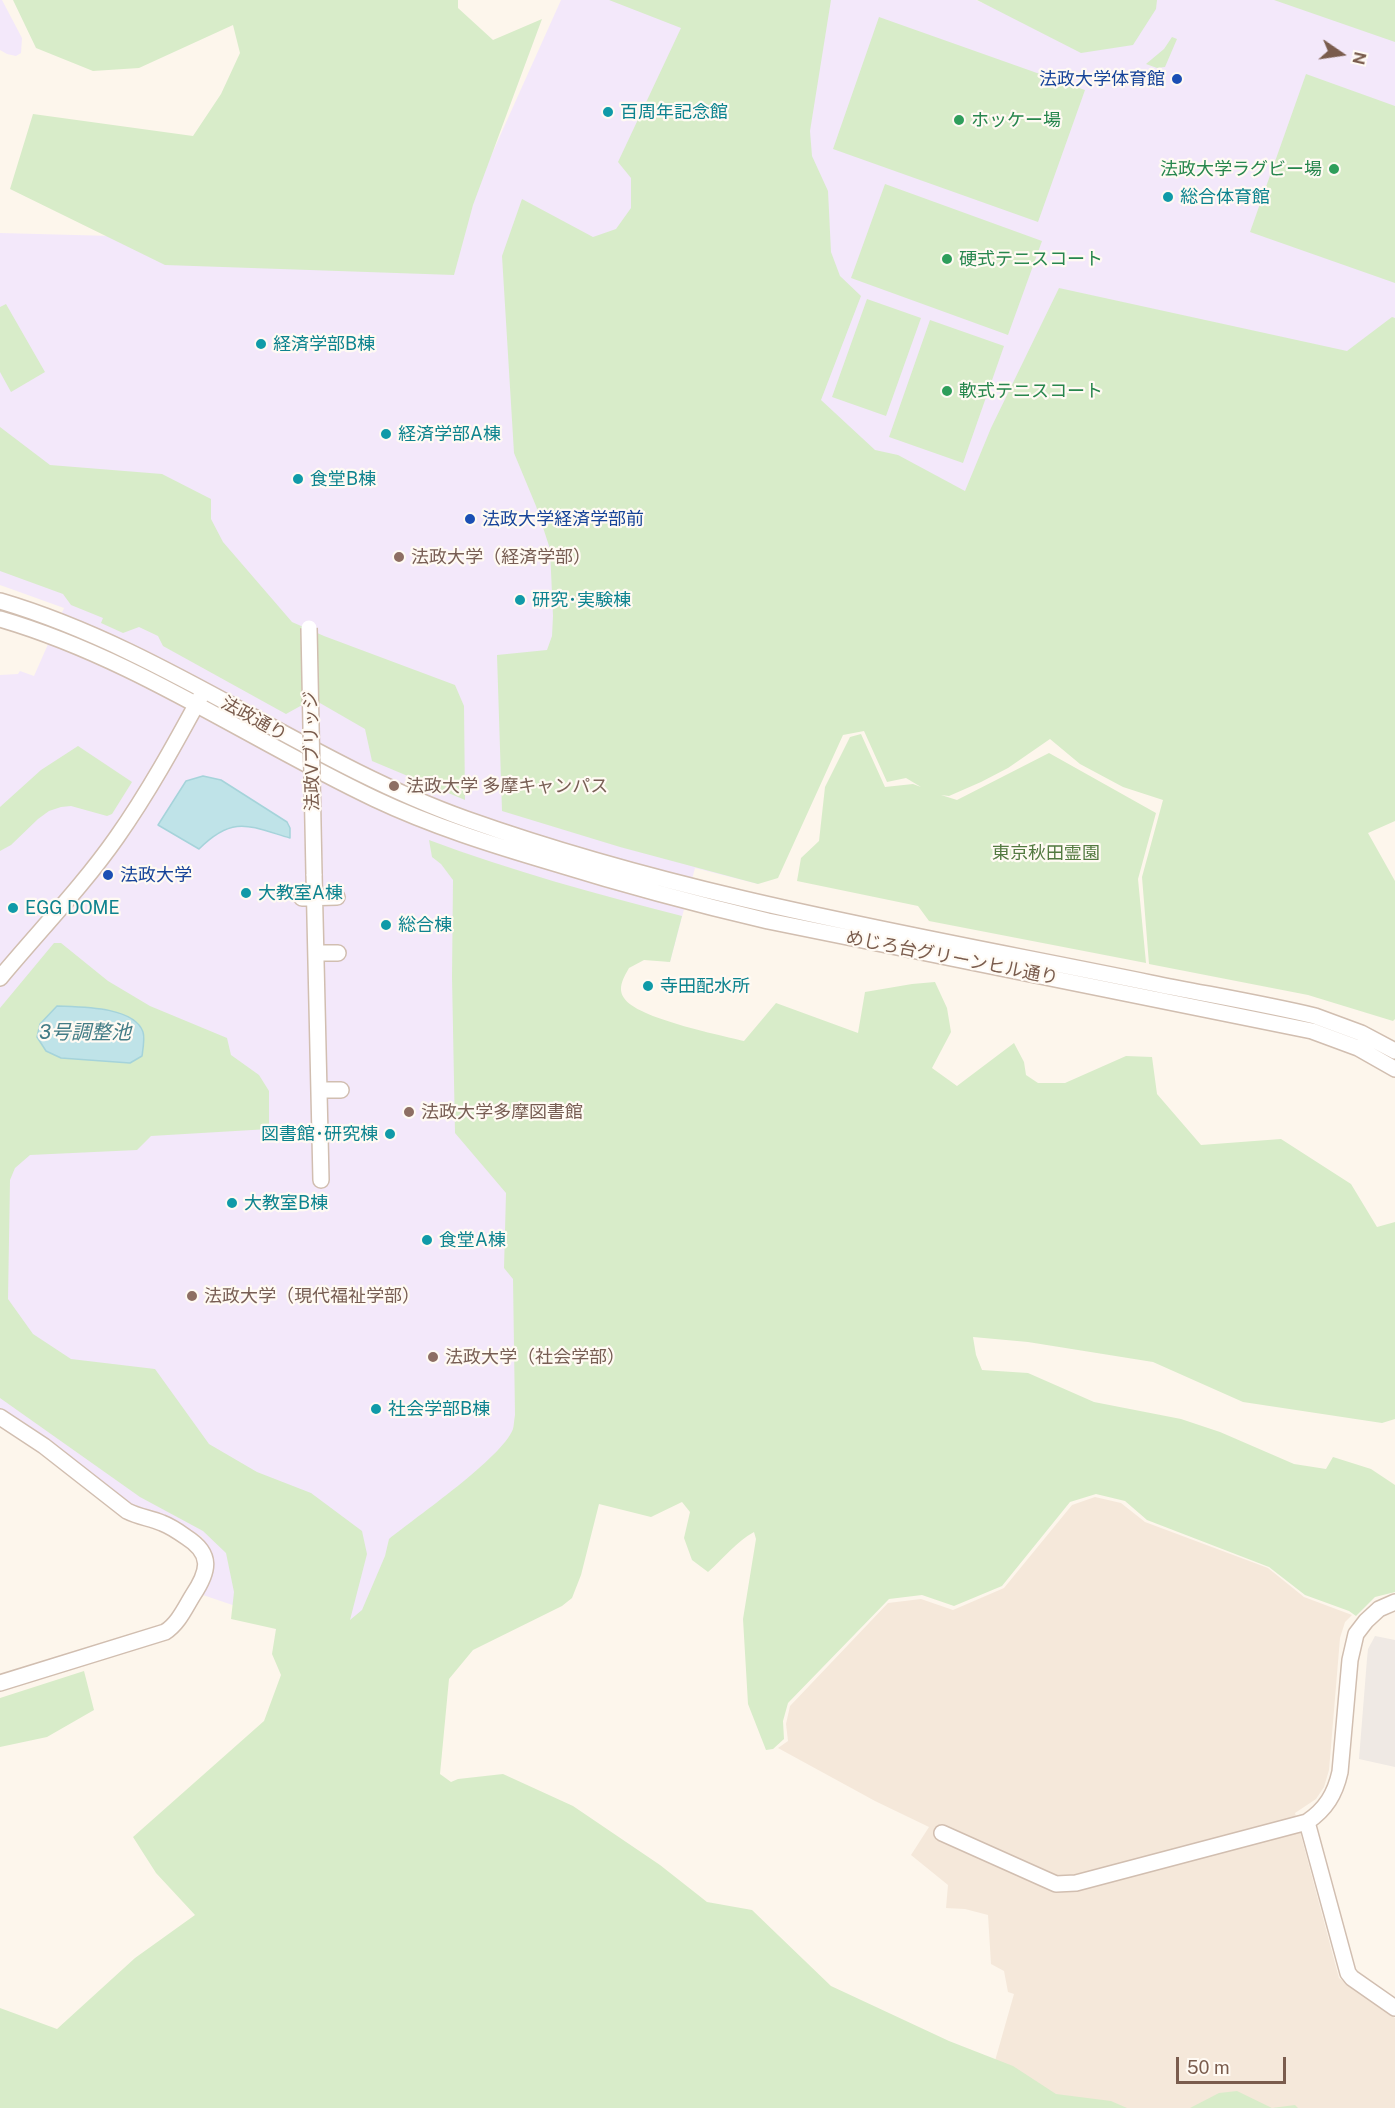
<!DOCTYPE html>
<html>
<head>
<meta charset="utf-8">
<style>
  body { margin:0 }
  #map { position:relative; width:1395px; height:2108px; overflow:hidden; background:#fdf6ec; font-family:"Public Sans",sans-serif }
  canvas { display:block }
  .north { position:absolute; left:1311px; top:24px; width:60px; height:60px; -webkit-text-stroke:4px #fffaf3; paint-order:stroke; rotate:103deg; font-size:16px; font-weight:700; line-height:24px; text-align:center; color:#7a5c4d }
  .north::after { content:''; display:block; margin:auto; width:21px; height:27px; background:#7a5c4d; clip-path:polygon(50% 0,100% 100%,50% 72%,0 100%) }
  .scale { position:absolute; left:1176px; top:2057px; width:110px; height:27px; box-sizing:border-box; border:3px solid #7a5c4d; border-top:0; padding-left:8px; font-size:18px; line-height:21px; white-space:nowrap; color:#7a5c4d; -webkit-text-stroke:4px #fffaf3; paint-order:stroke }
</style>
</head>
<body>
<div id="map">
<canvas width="1395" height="2108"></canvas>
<div class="north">N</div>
<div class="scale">50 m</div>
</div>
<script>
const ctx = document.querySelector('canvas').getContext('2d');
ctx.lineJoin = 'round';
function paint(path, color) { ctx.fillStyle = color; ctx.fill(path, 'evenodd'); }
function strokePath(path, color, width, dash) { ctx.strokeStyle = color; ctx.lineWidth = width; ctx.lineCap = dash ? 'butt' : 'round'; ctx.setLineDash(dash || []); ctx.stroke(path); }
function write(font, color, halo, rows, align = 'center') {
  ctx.font = font + ' "Public Sans","Noto Sans JP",sans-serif'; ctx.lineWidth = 4.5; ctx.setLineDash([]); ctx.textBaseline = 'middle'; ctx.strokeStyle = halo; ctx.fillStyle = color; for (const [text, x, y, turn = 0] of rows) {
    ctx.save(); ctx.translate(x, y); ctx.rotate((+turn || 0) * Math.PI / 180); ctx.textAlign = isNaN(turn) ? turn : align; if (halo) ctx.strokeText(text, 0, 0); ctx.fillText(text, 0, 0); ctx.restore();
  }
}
paint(new Path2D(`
  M 1095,1497 L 1121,1503 L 1145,1522 L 1268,1568 L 1304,1597 L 1352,1615 L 1345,1622 L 1340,1638 L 1329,1770 L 1324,1787 L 1316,1799 L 1295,1813 L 1339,1978 L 1395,2018 L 1395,2108 L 1041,2108 L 987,2089 L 1014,1994 L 1008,1992 L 1004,1971 L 991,1964 L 988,1915 L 965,1909 L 946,1908 L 948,1885 L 911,1855 L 929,1827 L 875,1801 L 778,1748 L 788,1741 L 786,1724 L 790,1706 L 888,1603 L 921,1599 L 953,1610 L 1004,1588 L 1072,1505 Z`), '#f5e8da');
paint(new Path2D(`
  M 1375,1636 L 1395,1640 L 1395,1767 L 1359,1759 L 1367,1659 L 1368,1649 Z`), '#efe9e4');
paint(new Path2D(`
  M 0,0 L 2,0 L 22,38 L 21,53 L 16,56 L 7,54 L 0,50 Z
  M 561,0 L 976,0 L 1081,45 L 1146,0 L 1395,0 L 1395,458 L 813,705 L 758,884 L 695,868 L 670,962 L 642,956 L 620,966 L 550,1456 L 377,1654 L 203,1595 L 213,1566 L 212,1554 L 202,1537 L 165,1515 L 145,1511 L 126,1502 L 0,1410 L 0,675 L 18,674 L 20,671 L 34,676 L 64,608 L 0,585 L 0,233 L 451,245 Z`), '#f3e8fa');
paint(new Path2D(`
  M 13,0 L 458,0 L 458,8 L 493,40 L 542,19 L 473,205 L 454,275 L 165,265 L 10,189 L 33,114 L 193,136 L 221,94 L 240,53 L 233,25 L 139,68 L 93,71 L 36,48 Z
  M 609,0 L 831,0 L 810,131 L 812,156 L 828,191 L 831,252 L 840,276 L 861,296 L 821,400 L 875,450 L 898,455 L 965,491 L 991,428 L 1059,288 L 1347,351 L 1392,317 L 1395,318 L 1395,821 L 1368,833 L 1395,881 L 1395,1019 L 1393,1021 L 1308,995 L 1149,964 L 1142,877 L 1163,800 L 1123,787 L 1080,764 L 1050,739 L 1008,768 L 981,782 L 949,796 L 941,795 L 957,800 L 1049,753 L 1156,813 L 1138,879 L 1146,963 L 929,921 L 918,906 L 797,881 L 801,858 L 819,841 L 825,787 L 850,737 L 861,734 L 885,787 L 913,784 L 921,787 L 906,778 L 887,782 L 864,731 L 843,735 L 778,878 L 758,884 L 620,847 L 502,811 L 497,655 L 547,650 L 552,636 L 553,616 L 550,549 L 536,506 L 514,453 L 502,256 L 522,199 L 593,237 L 616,229 L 631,208 L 631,178 L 618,162 L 681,28 Z
  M 977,0 L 1157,0 L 1156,9 L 1133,45 L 1081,53 Z
  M 1274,0 L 1395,0 L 1395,42 Z
  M 879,17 L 1085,90 L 1038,222 L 833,149 Z
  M 1172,37 L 1177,39 L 1165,67 L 1157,68 L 1146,64 L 1164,49 Z
  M 1306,74 L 1395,106 L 1395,283 L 1250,232 Z
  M 885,184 L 1042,241 L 1008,335 L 851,278 Z
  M 867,299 L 921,318 L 886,416 L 832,397 Z
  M 6,304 L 45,372 L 11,392 L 0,372 L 0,307 Z
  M 930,320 L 1004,346 L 963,463 L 889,437 Z
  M 0,427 L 50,465 L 162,474 L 211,499 L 211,519 L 223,542 L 292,622 L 324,636 L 455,685 L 464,706 L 465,800 L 372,761 L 365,729 L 313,699 L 286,714 L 163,646 L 158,636 L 139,627 L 123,633 L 101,623 L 103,618 L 71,605 L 63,594 L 0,571 Z
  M 78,746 L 132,782 L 112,814 L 107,816 L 71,806 L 61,807 L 49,811 L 38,819 L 11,845 L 0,851 L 0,807 L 41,770 Z
  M 429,840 C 511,871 597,894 682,916 L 670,962 L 644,960 L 629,968 C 624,977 617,988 624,998 C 636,1018 720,1035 744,1041 L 776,1003 L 858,1033 L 865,992 L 912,984 L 935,982 L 947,1008 L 951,1032 L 932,1068 L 957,1086 L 1014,1043 L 1024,1062 L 1026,1075 L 1038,1083 L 1065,1083 L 1126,1056 L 1152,1057 L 1157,1094 L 1201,1145 L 1281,1139 L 1351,1184 L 1377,1227 L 1395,1222 L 1395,1419 L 1382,1423 L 1243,1402 L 1153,1362 L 1028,1342 L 973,1337 L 976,1355 L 982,1370 L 1028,1373 L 1094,1402 L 1181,1419 L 1220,1432 L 1294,1464 L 1326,1469 L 1333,1457 L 1371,1469 L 1395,1485 L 1395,1592 L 1375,1597 L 1356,1616 L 1349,1611 L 1305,1595 L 1269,1567 L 1147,1520 L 1125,1501 L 1096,1494 L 1070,1502 L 1002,1586 L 954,1606 L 922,1595 L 889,1599 L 788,1703 L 783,1721 L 784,1739 L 773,1749 L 766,1750 L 748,1704 L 743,1619 L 756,1539 L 754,1532 C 737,1541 723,1559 708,1572 L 692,1560 L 684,1538 L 690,1512 L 682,1502 L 651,1517 L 599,1504 L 581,1575 L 572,1598 L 562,1606 L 473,1650 L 449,1679 L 440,1774 L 451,1782 L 458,1779 L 503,1774 L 573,1806 L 660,1865 L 707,1902 L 752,1910 L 831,1986 L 949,2041 L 1013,2066 L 1056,2094 L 1111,2101 L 1127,2108 L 0,2108 L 0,2008 L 57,2029 L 135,1958 L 195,1915 L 156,1873 L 133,1837 L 264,1721 L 281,1675 L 272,1654 L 276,1629 L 231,1619 L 234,1592 L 226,1553 L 203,1531 L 140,1497 L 0,1398 L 0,1008 L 54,943 L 61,943 L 108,981 L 150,1006 L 227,1038 L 231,1055 L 259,1075 L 269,1091 L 269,1129 L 151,1136 L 137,1150 L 30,1155 L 15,1168 L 10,1180 L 8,1299 L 33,1334 L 71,1359 L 155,1369 L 209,1444 L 257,1472 L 311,1493 L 362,1531 L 367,1554 L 350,1620 L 362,1610 L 385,1556 L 389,1539 C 416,1517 502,1458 513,1429 C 514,1425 514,1420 515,1415 L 513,1279 L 504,1268 L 506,1193 L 455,1133 L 452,977 L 453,880 L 441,864 L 432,857 Z
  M 84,1671 L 94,1710 L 47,1737 L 0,1747 L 0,1698 Z
  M 1237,2091 L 1272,2108 L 1295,2105 L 1298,2108 L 1190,2108 L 1219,2093 Z`), '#d8ecc9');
const water = new Path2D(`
  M 203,776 L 221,780 L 287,822 L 290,828 L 290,838 C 249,826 233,815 199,849 L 158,825 L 186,781 Z
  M 57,1006 C 79,1007 134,1006 143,1032 C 145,1038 143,1049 142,1056 L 130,1063 L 61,1058 L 46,1051 L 37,1037 L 40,1024 Z`);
paint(water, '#bfe3e8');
strokePath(water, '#a5d3da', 1.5);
const minor = new Path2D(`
  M 0,601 C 166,650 304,761 466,819 C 688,898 921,936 1151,983 C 1205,994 1260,1003 1315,1016 L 1361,1033 L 1395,1051
  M 0,619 C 134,658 250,740 375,799 C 432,826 493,845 554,863 C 625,885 696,904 768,921 L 1312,1031 L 1358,1048 L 1395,1069
  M 314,874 L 321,1180
  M 302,898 L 337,897
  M 316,953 L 338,953
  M 0,978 C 39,931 82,887 117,837 C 148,793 175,744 201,696
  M 319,1090 L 341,1090
  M 0,1417 L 44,1446 L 127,1511 C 139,1517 150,1518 162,1523 C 170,1526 179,1532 186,1537 C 213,1554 209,1571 193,1595 C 185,1608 178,1624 165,1632 L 0,1683
  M 1307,1822 L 1348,1973 L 1352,1978 L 1395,2008
  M 942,1833 L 1056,1884 L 1076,1883 L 1307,1822 C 1326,1809 1335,1794 1340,1772 L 1350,1660 L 1356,1634 L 1366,1621 L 1379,1609 L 1395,1602`);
strokePath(minor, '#d1beb0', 18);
strokePath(minor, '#fff', 15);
const minorBridge = new Path2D(`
  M 309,628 L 314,874`);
strokePath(minorBridge, '#d1beb0', 18, []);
strokePath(minorBridge, '#fff', 15);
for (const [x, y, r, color] of [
  [1177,79,6,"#1a4fb4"],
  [608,112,6,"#0f9aa8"],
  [959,120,6,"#2e9e5b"],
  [1334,169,6,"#2e9e5b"],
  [1168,197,6,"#0f9aa8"],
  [947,259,6,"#2e9e5b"],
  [261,344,6,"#0f9aa8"],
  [947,391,6,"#2e9e5b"],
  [386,434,6,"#0f9aa8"],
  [298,479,6,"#0f9aa8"],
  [470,519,6,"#1a4fb4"],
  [399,557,6,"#8d6e63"],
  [520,600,6,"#0f9aa8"],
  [394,786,6,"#8d6e63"],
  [108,875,6,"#1a4fb4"],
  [246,893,6,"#0f9aa8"],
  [13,908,6,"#0f9aa8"],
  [386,925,6,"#0f9aa8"],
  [648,986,6,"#0f9aa8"],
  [409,1112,6,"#8d6e63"],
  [390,1134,6,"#0f9aa8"],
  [232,1203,6,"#0f9aa8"],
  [427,1240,6,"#0f9aa8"],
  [192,1296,6,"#8d6e63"],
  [433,1357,6,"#8d6e63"],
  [376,1409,6,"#0f9aa8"]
]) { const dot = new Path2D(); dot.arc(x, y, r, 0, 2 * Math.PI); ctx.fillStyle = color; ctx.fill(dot); strokePath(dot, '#fffaf3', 2); }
write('18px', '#164399', '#fffaf3', [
  ["法政大学体育館",1165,79,"right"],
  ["法政大学経済学部前",482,519],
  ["法政大学",120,875]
], 'left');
write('18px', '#0d838f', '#fffaf3', [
  ["百周年記念館",620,112],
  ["総合体育館",1180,197],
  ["経済学部B棟",273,344],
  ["経済学部A棟",398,434],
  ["食堂B棟",310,479],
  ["研究･実験棟",532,600],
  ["大教室A棟",258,893],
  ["EGG DOME",25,908],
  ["総合棟",398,925],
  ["寺田配水所",660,986],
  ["図書館･研究棟",378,1134,"right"],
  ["大教室B棟",244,1203],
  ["食堂A棟",439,1240],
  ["社会学部B棟",388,1409]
], 'left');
write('18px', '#27864d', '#fffaf3', [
  ["ホッケー場",971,120],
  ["法政大学ラグビー場",1322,169,"right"],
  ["硬式テニスコート",959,259],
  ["軟式テニスコート",959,391]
], 'left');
write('18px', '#785e54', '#fffaf3', [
  ["法政大学（経済学部）",411,557],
  ["法政大学 多摩キャンパス",406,786],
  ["法政大学多摩図書館",421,1112],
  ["法政大学（現代福祉学部）",204,1296],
  ["法政大学（社会学部）",445,1357]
], 'left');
write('18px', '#7a5c4d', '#fffaf3', [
  ["法政通り",254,719,29],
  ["法政Vブリッジ",312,751,-91],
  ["めじろ台グリーンヒル通り",952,958,11]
]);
write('18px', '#537a41', '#fffaf3', [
  ["東京秋田霊園",1046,853]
]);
write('italic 20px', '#437c86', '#fffaf3', [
  ["3号調整池",85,1033]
]);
</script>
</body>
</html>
